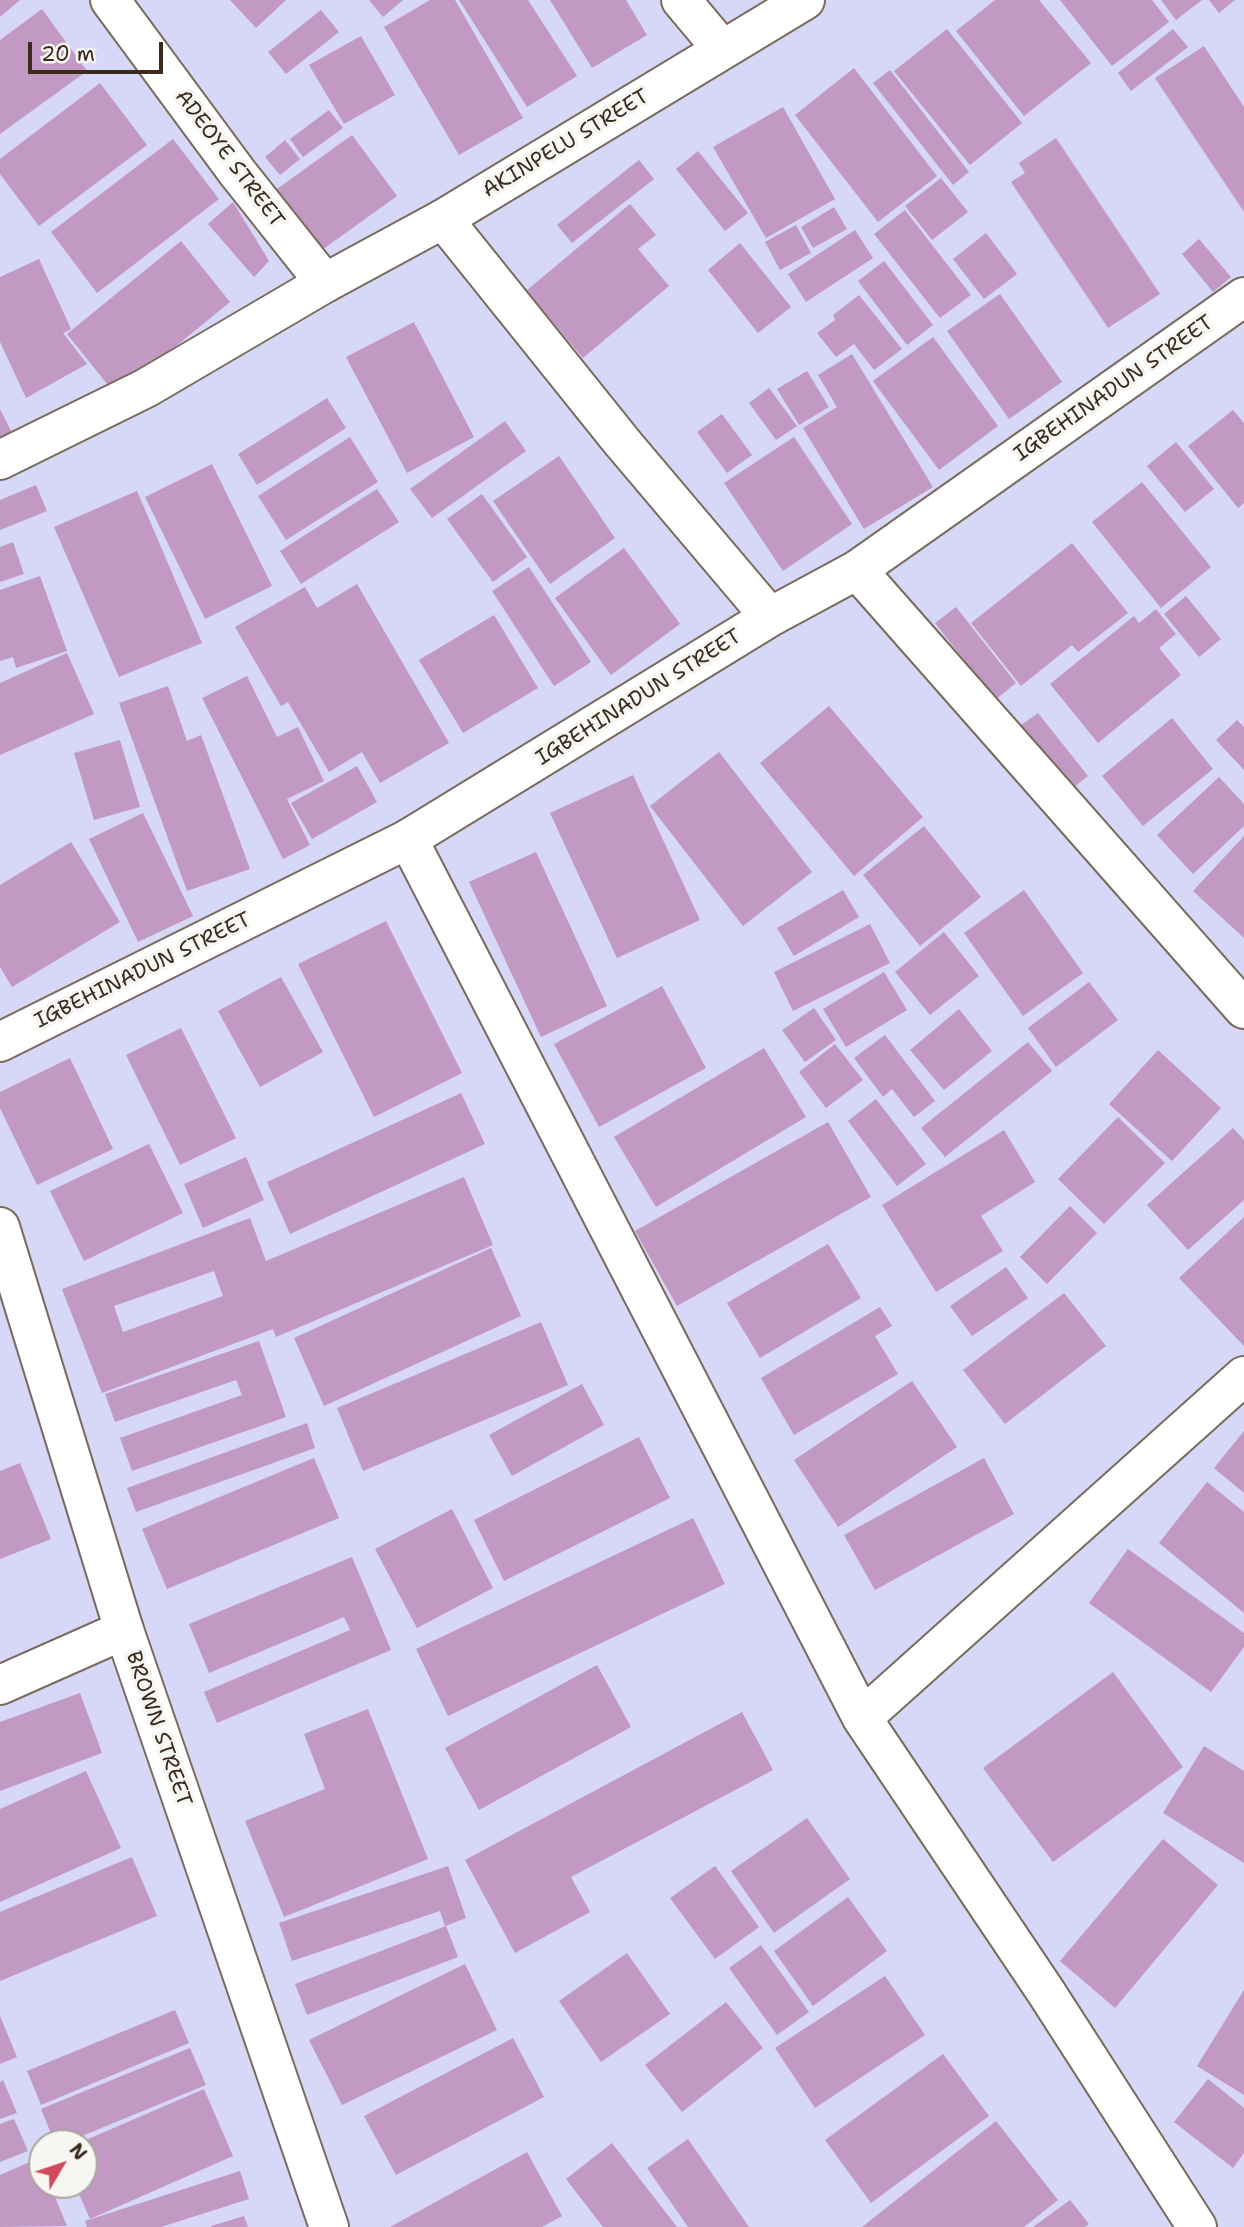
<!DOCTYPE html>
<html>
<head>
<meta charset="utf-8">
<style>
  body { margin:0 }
  #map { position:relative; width:1244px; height:2227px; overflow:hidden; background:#f3e5d0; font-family:"Shantell Sans",sans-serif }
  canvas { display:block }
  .north { position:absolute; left:28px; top:2129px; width:70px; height:70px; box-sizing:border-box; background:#f6f6f2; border:2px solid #aba49d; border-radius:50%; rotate:51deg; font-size:19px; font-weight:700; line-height:28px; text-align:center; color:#3b2a1e }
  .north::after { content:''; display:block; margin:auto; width:24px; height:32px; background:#d1495b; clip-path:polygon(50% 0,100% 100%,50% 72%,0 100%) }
  .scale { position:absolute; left:28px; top:42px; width:135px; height:32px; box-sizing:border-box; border:4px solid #3b2a1e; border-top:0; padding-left:9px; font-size:21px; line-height:24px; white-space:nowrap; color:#3b2a1e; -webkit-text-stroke:5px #f6f6f2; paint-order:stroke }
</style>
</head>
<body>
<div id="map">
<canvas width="1244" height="2227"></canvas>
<div class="north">N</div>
<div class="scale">20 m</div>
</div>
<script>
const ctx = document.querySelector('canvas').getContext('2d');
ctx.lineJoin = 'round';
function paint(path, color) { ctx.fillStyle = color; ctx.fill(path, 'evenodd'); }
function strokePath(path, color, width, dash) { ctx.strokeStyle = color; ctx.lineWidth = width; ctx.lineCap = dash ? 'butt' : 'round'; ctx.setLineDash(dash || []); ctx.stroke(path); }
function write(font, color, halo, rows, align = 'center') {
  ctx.font = font + ' "Shantell Sans",sans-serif'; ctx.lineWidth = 7; ctx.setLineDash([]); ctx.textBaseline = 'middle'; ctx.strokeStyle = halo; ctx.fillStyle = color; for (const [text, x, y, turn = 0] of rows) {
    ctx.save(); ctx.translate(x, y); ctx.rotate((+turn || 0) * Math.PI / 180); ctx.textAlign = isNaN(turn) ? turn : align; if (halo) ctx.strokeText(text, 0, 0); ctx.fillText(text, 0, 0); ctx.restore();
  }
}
paint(new Path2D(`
  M 0,0 L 1244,0 L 1244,2227 L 0,2227 ZM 42,2143 L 84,2143 L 84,2185 L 42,2185 Z`), '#d7d7f8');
paint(new Path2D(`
  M 0,0 L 20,0 L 0,17 Z
  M 230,0 L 286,0 L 256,28 Z
  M 369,0 L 403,0 L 383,17 Z
  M 430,0 L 455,0 L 523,118 L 459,155 L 384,27 Z
  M 459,0 L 528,0 L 577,76 L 527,107 Z
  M 550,0 L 626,0 L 647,35 L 592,68 Z
  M 995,0 L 1039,0 L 1091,63 L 1024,116 L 956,31 Z
  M 1060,0 L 1152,0 L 1169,22 L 1112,66 Z
  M 1161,0 L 1202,0 L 1176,20 Z
  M 1209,0 L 1235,0 L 1219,13 Z
  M 42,9 L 87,71 L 0,134 L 0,40 Z
  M 321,10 L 339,32 L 286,74 L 268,52 Z
  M 947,29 L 1022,123 L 970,165 L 894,71 Z
  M 1173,29 L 1188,47 L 1131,91 L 1118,73 Z
  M 361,36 L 395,95 L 344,124 L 309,65 Z
  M 1204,46 L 1244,107 L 1244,212 L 1155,78 Z
  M 854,68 L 937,176 L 878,222 L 795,115 Z
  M 890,70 L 969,172 L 953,185 L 873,83 Z
  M 100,83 L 147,145 L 39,226 L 0,174 L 0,159 Z
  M 783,107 L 835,199 L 766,238 L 713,147 Z
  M 329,110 L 343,128 L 303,157 L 290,139 Z
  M 352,135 L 397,196 L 322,250 L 277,189 Z
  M 1056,138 L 1160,294 L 1108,328 L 1011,182 L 1025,173 L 1019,163 Z
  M 173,139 L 219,199 L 97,293 L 51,232 Z
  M 285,140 L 300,159 L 280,175 L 265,157 Z
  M 698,151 L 748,213 L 725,231 L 676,169 Z
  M 639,160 L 654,179 L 572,243 L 557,225 Z
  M 941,178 L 968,212 L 932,240 L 905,206 Z
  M 233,202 L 269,261 L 254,277 L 208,224 Z
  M 630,204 L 656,235 L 638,249 L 669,286 L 583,358 L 526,291 Z
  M 834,207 L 847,229 L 813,248 L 801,227 Z
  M 905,210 L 971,295 L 940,318 L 874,234 Z
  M 796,225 L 811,253 L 780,270 L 765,242 Z
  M 855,230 L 873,258 L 806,302 L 788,274 Z
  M 986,233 L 1017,274 L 984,299 L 953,259 Z
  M 1199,239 L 1231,277 L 1213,292 L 1182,254 Z
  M 181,241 L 230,302 L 116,395 L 67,334 Z
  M 740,243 L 791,307 L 758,333 L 708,270 Z
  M 39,259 L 71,329 L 63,333 L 87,364 L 26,398 L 0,342 L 0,277 Z
  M 884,261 L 933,325 L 907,345 L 858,281 Z
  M 1000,294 L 1062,382 L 1009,419 L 947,331 Z
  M 859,295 L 902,349 L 874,370 L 854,344 L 836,357 L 817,333 L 835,320 L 833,315 Z
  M 414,322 L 474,437 L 407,473 L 346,357 Z
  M 933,337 L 998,426 L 939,470 L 873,381 Z
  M 852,354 L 933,487 L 864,529 L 803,428 L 837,407 L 818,375 Z
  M 807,371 L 829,407 L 799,425 L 777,389 Z
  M 769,388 L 797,426 L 776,440 L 749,403 Z
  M 327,398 L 346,428 L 257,485 L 238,454 Z
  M 0,409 L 14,437 L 0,445 Z
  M 1233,410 L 1244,423 L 1244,503 L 1238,508 L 1188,446 Z
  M 722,414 L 752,455 L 727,473 L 697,432 Z
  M 505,421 L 526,451 L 432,518 L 410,489 Z
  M 350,437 L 378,482 L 286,540 L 258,496 Z
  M 794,437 L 852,524 L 783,571 L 724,483 Z
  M 1176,442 L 1214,489 L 1185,512 L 1147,466 Z
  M 559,456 L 615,538 L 550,584 L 493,501 Z
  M 212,464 L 272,586 L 205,619 L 145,497 Z
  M 1142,482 L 1211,567 L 1161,608 L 1092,522 Z
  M 36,485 L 47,511 L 0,530 L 0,500 Z
  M 377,489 L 399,522 L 301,584 L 280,551 Z
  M 137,491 L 202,643 L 119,677 L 54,527 Z
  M 482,494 L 527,557 L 493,582 L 447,519 Z
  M 13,542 L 24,574 L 0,582 L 0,547 Z
  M 1072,543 L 1128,613 L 1078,652 L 1072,645 L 1021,686 L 971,623 Z
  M 624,548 L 680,624 L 611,675 L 555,598 Z
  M 529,567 L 591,662 L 554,686 L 492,591 Z
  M 40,576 L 67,651 L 16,668 L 13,657 L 0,661 L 0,590 Z
  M 357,584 L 449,743 L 380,783 L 362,752 L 329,772 L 288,702 L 281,706 L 235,627 L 305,587 L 317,608 Z
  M 1186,596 L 1221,639 L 1199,657 L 1164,614 Z
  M 956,607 L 1016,683 L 995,700 L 935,623 Z
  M 1156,609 L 1176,634 L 1159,648 L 1181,675 L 1098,743 L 1050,684 L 1134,616 L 1139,623 Z
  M 494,615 L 538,688 L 463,733 L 419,660 Z
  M 67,653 L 94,714 L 0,755 L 0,683 Z
  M 247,676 L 277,737 L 298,727 L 324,781 L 287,799 L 310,845 L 283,859 L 202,698 Z
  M 168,686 L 187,741 L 201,735 L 250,869 L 187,891 L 119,703 Z
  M 829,706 L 923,817 L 854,876 L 760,763 Z
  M 1038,713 L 1088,776 L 1064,795 L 1013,731 Z
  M 1172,718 L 1213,769 L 1143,826 L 1102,776 Z
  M 1237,720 L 1244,727 L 1244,770 L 1216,740 Z
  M 120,740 L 140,807 L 94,820 L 74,753 Z
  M 719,752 L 812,872 L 743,926 L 650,806 Z
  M 357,766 L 377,802 L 312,839 L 291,803 Z
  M 633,775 L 700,920 L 617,958 L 550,813 Z
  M 1219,777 L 1244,804 L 1244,826 L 1193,874 L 1157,835 Z
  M 143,813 L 193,916 L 138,942 L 89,839 Z
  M 924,826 L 981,897 L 920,946 L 863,875 Z
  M 1244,836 L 1244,938 L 1193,891 Z
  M 71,842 L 120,922 L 12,987 L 0,967 L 0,885 Z
  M 536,852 L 607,1006 L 541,1037 L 469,882 Z
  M 843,890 L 859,917 L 794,956 L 777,928 Z
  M 1024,890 L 1083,973 L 1023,1016 L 964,933 Z
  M 386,921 L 462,1073 L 374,1117 L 298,964 Z
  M 870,924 L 890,963 L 793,1011 L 774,972 Z
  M 944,932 L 979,976 L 930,1015 L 895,972 Z
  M 884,972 L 907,1010 L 846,1047 L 823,1009 Z
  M 281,977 L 323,1052 L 260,1087 L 218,1011 Z
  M 1089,982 L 1118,1020 L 1056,1067 L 1028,1028 Z
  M 662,986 L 706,1068 L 599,1127 L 554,1044 Z
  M 814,1008 L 836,1040 L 805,1062 L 782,1030 Z
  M 959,1009 L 992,1051 L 944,1090 L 910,1050 Z
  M 181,1028 L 236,1138 L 180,1165 L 126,1055 Z
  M 885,1035 L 935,1101 L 914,1117 L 892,1089 L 883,1097 L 854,1058 Z
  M 1028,1042 L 1052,1071 L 945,1157 L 921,1128 Z
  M 835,1044 L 863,1080 L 826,1108 L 799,1072 Z
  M 764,1048 L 806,1117 L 656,1207 L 614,1137 Z
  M 1158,1050 L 1221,1108 L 1172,1161 L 1109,1104 Z
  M 70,1058 L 113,1149 L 37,1185 L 0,1108 L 0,1092 Z
  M 461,1093 L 485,1144 L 290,1234 L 267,1182 Z
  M 876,1099 L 926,1164 L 897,1186 L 848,1121 Z
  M 1118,1117 L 1165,1163 L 1104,1224 L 1058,1179 Z
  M 828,1122 L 871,1197 L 677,1306 L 635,1231 Z
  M 1233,1128 L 1244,1140 L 1244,1200 L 1188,1250 L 1147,1205 Z
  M 1004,1130 L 1035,1182 L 981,1216 L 1003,1251 L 936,1292 L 882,1205 Z
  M 149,1144 L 183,1213 L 84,1261 L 50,1191 Z
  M 246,1157 L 264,1200 L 203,1228 L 184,1184 Z
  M 464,1177 L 493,1245 L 276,1337 L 273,1329 L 102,1393 L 62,1289 L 250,1218 L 266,1261 ZM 214,1271 L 223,1296 L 123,1332 L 114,1306 Z
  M 1070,1206 L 1097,1233 L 1047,1284 L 1020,1257 Z
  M 1244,1217 L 1244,1346 L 1179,1278 Z
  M 828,1244 L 861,1298 L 760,1358 L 727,1303 Z
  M 491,1248 L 521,1316 L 324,1406 L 294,1338 Z
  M 1006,1267 L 1028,1298 L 972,1336 L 950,1306 Z
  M 1064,1293 L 1106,1346 L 1005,1424 L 963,1370 Z
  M 880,1307 L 892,1326 L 875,1336 L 898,1374 L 794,1435 L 761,1378 Z
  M 541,1322 L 568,1385 L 363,1471 L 337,1408 Z
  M 259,1341 L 286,1417 L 132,1471 L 120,1438 L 242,1395 L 236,1380 L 115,1422 L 105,1394 Z
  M 912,1381 L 957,1447 L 838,1527 L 794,1460 Z
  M 582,1384 L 604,1425 L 512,1476 L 489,1435 Z
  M 307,1423 L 315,1448 L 136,1512 L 127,1488 Z
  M 1244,1431 L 1244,1493 L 1214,1468 Z
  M 639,1437 L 670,1498 L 504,1581 L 474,1520 Z
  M 314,1458 L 339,1518 L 167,1589 L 142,1529 Z
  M 984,1458 L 1014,1514 L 875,1590 L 844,1535 Z
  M 20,1463 L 51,1539 L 0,1559 L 0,1471 Z
  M 1207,1482 L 1244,1512 L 1244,1613 L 1159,1543 Z
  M 452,1509 L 493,1588 L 417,1628 L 375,1549 Z
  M 693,1518 L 725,1584 L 448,1716 L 416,1649 Z
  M 1128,1549 L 1244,1633 L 1244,1647 L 1211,1692 L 1089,1603 Z
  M 352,1557 L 391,1650 L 217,1723 L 204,1692 L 350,1630 L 344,1617 L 209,1673 L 189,1624 Z
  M 597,1665 L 631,1727 L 479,1810 L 445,1748 Z
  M 1113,1672 L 1183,1767 L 1053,1862 L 983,1768 Z
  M 80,1693 L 102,1753 L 0,1791 L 0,1722 Z
  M 368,1709 L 428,1859 L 284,1917 L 245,1821 L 325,1789 L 304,1734 Z
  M 742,1712 L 773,1770 L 571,1877 L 590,1912 L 515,1953 L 465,1860 Z
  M 1204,1746 L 1244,1771 L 1244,1863 L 1163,1813 Z
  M 86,1771 L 121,1848 L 0,1902 L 0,1809 Z
  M 807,1818 L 850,1879 L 774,1933 L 731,1871 Z
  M 1163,1839 L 1218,1885 L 1115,2008 L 1060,1961 Z
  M 132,1857 L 157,1916 L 0,1981 L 0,1912 Z
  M 448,1866 L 466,1918 L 445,1926 L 440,1911 L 292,1961 L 279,1923 Z
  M 715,1866 L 759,1927 L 715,1959 L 670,1898 Z
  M 848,1897 L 887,1951 L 813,2006 L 774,1951 Z
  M 446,1926 L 458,1957 L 307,2015 L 295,1984 Z
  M 761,1945 L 809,2012 L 777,2035 L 729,1968 Z
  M 627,1953 L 670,2014 L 601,2062 L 559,2001 Z
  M 465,1964 L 497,2030 L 342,2105 L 309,2040 Z
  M 885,1976 L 925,2035 L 815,2108 L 775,2048 Z
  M 1244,1990 L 1244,2095 L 1197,2066 Z
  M 726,2002 L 763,2048 L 682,2112 L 645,2065 Z
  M 175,2010 L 189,2043 L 41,2105 L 27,2071 Z
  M 0,2016 L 17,2057 L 0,2064 Z
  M 513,2038 L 544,2097 L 396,2175 L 364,2116 Z
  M 190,2048 L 206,2085 L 65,2143 L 55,2143 L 41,2109 Z
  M 943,2054 L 989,2116 L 871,2203 L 825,2140 Z
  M 1208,2079 L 1244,2108 L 1244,2153 L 1233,2168 L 1174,2122 Z
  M 3,2080 L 17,2113 L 0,2119 L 0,2082 Z
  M 204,2089 L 233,2156 L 90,2219 L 75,2185 L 84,2185 L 84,2143 L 79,2143 Z
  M 14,2119 L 28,2151 L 0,2162 L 0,2124 Z
  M 996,2121 L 1058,2200 L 1024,2227 L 862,2227 Z
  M 688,2139 L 749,2227 L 688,2227 L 647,2168 Z
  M 612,2143 L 677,2227 L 603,2227 L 566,2179 Z
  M 527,2152 L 562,2216 L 542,2227 L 390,2227 Z
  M 39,2158 L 42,2165 L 42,2185 L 50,2185 L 67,2226 L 0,2227 L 0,2175 Z
  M 240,2171 L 249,2199 L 161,2227 L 87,2227 L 85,2221 Z
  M 1070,2200 L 1089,2224 L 1085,2227 L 1033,2227 Z
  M 244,2216 L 248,2227 L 212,2227 L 211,2226 Z`), '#c199c2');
const street = new Path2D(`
  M 681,0 L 722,49
  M 443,219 L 805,0
  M 0,460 L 146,388 L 325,283
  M 857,570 L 1244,1009
  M 408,839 L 862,1718 L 1046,1992 L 1197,2227
  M 0,1685 L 124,1630
  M 862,1718 L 1244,1376`);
const secondary = new Path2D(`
  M 110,0 L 237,172 L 325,283 L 443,219 L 622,442 L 770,617
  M 0,1042 L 408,839 L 770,617 L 857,570 L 1244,297
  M 0,1227 L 124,1630 L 329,2227`);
strokePath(street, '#7b6b5c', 42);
strokePath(secondary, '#7b6b5c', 42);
strokePath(street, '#fff', 38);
strokePath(secondary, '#fff', 38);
write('21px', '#3b2a1e', '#f6f6f2', [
  ["AKINPELU STREET",566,144,-31],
  ["ADEOYE STREET",229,159,53],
  ["IGBEHINADUN STREET",1114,389,-35],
  ["IGBEHINADUN STREET",639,698,-32],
  ["IGBEHINADUN STREET",143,971,-26],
  ["BROWN STREET",158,1729,71]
]);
</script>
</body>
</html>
